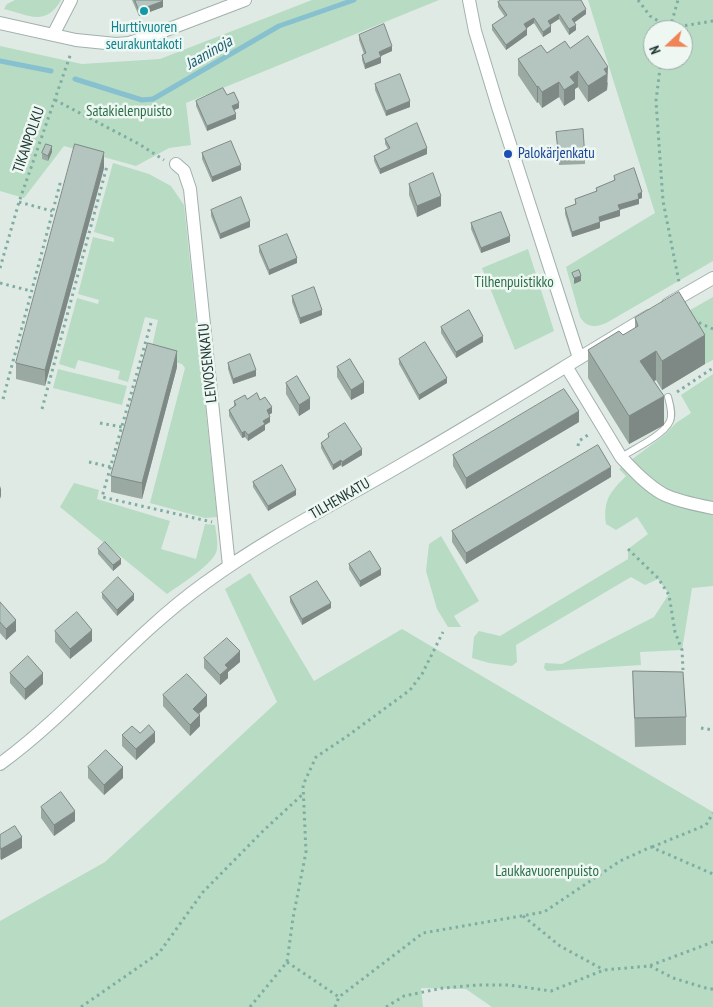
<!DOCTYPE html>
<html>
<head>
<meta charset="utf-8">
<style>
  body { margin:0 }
  #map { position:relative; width:713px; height:1007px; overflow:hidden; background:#dfeae5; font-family:"PT Sans Narrow",sans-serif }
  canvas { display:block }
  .north { position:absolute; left:643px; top:20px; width:50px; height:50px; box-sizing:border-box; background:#eff7f3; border:1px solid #9caba7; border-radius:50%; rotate:249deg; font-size:14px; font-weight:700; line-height:20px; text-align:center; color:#203934 }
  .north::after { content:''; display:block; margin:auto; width:18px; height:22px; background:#ef8457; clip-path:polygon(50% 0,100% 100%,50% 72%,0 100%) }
</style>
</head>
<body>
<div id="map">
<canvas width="713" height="1007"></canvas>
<div class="north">N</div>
</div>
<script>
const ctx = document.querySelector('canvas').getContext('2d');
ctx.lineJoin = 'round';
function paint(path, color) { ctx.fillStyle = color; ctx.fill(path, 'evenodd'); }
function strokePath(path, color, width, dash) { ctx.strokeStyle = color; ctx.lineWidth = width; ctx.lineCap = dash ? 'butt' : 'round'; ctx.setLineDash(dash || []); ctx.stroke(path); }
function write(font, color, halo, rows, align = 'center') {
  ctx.font = font + ' "PT Sans Narrow",sans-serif'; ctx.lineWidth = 5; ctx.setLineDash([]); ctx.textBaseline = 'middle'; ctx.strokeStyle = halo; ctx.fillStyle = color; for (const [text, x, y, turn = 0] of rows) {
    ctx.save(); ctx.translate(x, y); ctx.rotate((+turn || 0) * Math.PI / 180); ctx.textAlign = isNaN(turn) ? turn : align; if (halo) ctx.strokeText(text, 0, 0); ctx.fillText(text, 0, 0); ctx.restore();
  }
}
paint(new Path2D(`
  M 15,0 L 61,0 C 46,27 28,15 4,9 L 7,4 Z
  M 312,0 L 439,0 L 186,103 L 191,145 L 169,148 L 136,166 L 64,146 L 24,198 L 0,191 L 0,46 L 82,64 L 160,59 Z
  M 588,0 L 713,0 L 713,261 L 608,322 C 596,328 587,328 580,317 L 566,267 L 655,213 ZM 653,30 L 683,30 L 683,60 L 653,60 Z
  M 113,163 L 149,174 L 171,186 L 184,205 L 217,517 L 205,518 L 150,503 L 185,368 L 182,364 L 150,355 L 158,320 L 145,317 L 128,382 L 118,379 L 120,371 L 78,360 L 75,369 L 59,364 L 77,298 L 98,304 L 99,300 L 78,294 L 93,237 L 114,242 L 114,238 L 94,232 Z
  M 528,249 L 554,331 L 515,350 L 482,268 Z
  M 713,297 L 713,360 L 705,364 L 678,317 Z
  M 58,369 L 127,386 L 122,405 L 53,388 Z
  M 713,374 L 713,586 L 692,588 L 682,650 L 640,652 L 641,665 L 547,671 L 544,668 L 545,663 L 562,664 L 654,617 L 669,594 L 658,579 L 645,585 L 631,577 L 516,645 L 517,662 L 512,666 L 489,663 L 472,658 L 474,637 L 479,631 L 500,636 L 628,559 L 628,549 L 648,534 L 637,517 L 616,530 L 606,524 C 603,500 610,492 626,476 L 619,469 L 662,437 L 676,423 L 691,413 L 681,395 Z
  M 74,483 L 99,490 L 97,499 L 170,521 L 161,549 L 196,559 L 205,524 L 215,525 C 216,533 218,541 217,549 C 216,563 179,585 167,594 L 60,507 Z
  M 441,536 L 479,601 L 454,616 L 461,627 L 448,627 L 437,609 L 426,571 L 429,544 Z
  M 250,573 L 314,681 L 402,629 L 713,812 L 713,1007 L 492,1007 L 466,989 L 421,988 L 423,1007 L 0,1007 L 0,921 L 105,862 L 277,702 L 225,589 Z`), '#b7dbc3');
strokePath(new Path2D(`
  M 0,61 L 51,71
  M 75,79 L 142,100 L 153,99 L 279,26 L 354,0`), '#87c0cf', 5);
const lane = new Path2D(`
  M 621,457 C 634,449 664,435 670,421 C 673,414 670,404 668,397`);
const street = new Path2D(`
  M 469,0 L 475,31 L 498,107 L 579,358
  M 0,23 L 76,40 L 116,44 L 129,43 L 148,37 L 245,0
  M 53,35 L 71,0
  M 176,164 L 184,171 L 190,189 L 229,566
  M 668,304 L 713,278
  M 566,366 L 621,457 C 633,470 647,485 663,494 C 677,501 697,505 713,508
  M 0,764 C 74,710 131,636 205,583 C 271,535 344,499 413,458 C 493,412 570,363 649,316`);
strokePath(lane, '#a2b1ac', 8);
strokePath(street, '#a2b1ac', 14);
strokePath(new Path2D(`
  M 638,0 L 650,16 L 670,28 L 713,21
  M 670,28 L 678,0
  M 661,60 L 656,101 L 663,201 L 679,282
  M 55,100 L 139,144 L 164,160
  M 19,202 L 52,211
  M 0,268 L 19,202 L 71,53
  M 0,283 L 31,291
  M 693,320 L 713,329
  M 151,323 L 102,497 L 212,522
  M 677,392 L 713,368
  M 3,399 L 61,180
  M 42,409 L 107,166
  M 100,423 L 122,427
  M 578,446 L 579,441 L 591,433
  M 89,462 L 111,467
  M 628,549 L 658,578 L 669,595 L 675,632 L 682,650 L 683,670
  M 701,728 L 713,730
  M 652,847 L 706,825 L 713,813
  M 523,916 L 560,946 L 604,970
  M 287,962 L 339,997
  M 650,966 L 673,978 L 709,989 L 713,989
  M 81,1007 L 159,953 L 203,892 L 264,830 L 303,794
  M 250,1007 L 287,962 L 293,918 L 306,852 L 303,785 L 316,757 L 346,737 L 410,690 L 422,674 L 443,632
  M 335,1007 L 339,997 L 423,933 L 544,912 L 620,861 L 651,847 L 713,874
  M 386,1007 L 404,996 L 443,988 L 478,985 L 509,985 L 551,991 L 604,970 L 649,966 L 713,942`), '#7fada1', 3, [2.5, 4]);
strokePath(lane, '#fff', 6);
strokePath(street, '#fff', 12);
paint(new Path2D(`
  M 132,0 L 162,0 L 163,7 L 139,16 Z
  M 498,2 L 586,14 L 574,23 L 576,30 L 569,35 L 559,19 L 550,25 L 551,32 L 543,37 L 534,23 L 527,28 L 527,35 L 506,50 L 492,30 L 492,25 L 505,17 L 498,7 Z
  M 359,35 L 392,51 L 380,56 L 381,63 L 365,69 L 362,60 L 362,55 L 364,54 L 359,40 Z
  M 570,48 L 608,83 L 607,90 L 588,102 L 578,87 L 575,89 L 575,99 L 564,106 L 559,97 L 542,108 L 538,102 L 537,103 L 518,75 L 518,59 Z
  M 375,84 L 410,107 L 386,116 L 375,90 Z
  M 227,95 L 239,108 L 234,110 L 236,119 L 207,131 L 196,106 L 196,101 Z
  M 556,132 L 585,159 L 585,164 L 559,165 Z
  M 385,139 L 427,154 L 380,174 L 374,161 L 374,156 L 388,149 L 385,144 Z
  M 52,152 L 48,161 L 42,159 L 42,153 Z
  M 202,153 L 241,170 L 212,182 L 202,159 Z
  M 104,168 L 45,386 L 16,379 L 16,363 Z
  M 614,176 L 642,198 L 639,199 L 639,204 L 620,210 L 620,216 L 600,222 L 600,228 L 572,237 L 565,214 L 565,208 L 575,204 L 575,199 L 596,192 L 596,188 L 614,181 Z
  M 409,184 L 441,206 L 417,217 L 409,195 Z
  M 211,210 L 250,227 L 220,239 L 211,216 Z
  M 471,223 L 510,242 L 481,253 L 471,229 Z
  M 259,246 L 297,263 L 269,275 L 259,252 Z
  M 292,296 L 322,315 L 300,324 L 292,302 Z
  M 635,318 L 705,364 L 662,390 L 656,380 L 654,381 L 664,425 L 629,444 L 588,378 L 588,350 L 623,335 L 635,329 Z
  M 441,327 L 483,342 L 456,358 L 441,333 Z
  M 399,359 L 447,383 L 419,400 L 399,364 Z
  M 228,363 L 256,376 L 233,384 L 228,369 Z
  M 177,367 L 142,499 L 111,492 L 111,476 Z
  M 337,367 L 364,393 L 351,400 L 337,377 Z
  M 286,383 L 310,409 L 299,416 L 286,394 Z
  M 247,399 L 260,400 L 272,413 L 269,414 L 270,422 L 265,425 L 265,430 L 248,441 L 245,437 L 242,438 L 229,416 L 229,410 L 234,406 L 234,401 Z
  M 579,422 L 466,489 L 453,466 L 453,455 Z
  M 328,434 L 362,455 L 342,467 L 341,465 L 333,470 L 321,448 L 321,443 L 328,438 Z
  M 611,477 L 466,564 L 452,542 L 452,531 Z
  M 253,482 L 296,495 L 268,511 L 253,487 Z
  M 98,549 L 121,564 L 113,571 L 98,554 Z
  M 349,564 L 381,575 L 360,587 L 349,569 Z
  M 102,593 L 134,600 L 117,616 L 102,598 Z
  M 290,597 L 331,608 L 302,625 L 290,602 Z
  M 0,602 L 16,631 L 6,640 L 0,633 Z
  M 55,631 L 92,641 L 70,659 L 55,642 Z
  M 204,658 L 240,662 L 228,672 L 228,678 L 220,685 L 204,668 Z
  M 633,671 L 686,717 L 686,745 L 635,747 Z
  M 10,673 L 43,684 L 25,700 L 10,683 Z
  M 163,695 L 207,706 L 199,714 L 200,726 L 190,736 L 163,706 Z
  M 140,733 L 155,742 L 136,760 L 122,746 L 122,735 Z
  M 88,767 L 123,778 L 104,795 L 88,778 Z
  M 41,807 L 75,821 L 54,836 L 41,818 Z
  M 0,835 L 22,848 L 1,860 L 0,858 Z`), '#9ba9a3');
paint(new Path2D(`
  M 163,1 L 163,7 L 139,16 L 139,10 Z
  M 586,9 L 586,14 L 572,24 L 572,19 Z
  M 559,14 L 559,19 L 548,26 L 548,21 Z
  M 534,18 L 534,23 L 524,30 L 524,24 Z
  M 576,25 L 576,30 L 569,35 L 569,29 Z
  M 551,26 L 551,32 L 543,37 L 543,32 Z
  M 527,29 L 527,35 L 506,50 L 506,45 Z
  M 392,46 L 392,51 L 379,57 L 379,52 Z
  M 381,57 L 381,63 L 365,69 L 365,64 Z
  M 608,67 L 607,90 L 588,102 L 588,86 L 604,69 Z
  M 578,71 L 578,87 L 575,89 L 575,99 L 564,106 L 564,90 L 570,77 Z
  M 559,82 L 559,97 L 542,108 L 542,92 Z
  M 538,86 L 538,102 L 537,103 L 537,87 Z
  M 410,101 L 410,107 L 386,116 L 386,111 Z
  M 239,103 L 239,108 L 232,111 L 232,106 Z
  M 236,114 L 236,119 L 207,131 L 207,126 Z
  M 52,146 L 52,152 L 48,161 L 48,156 Z
  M 427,148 L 427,154 L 380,174 L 380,169 Z
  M 104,152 L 104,168 L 45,386 L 45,370 Z
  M 241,165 L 241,170 L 212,182 L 212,177 Z
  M 642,192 L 642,198 L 639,199 L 639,204 L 618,210 L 618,205 Z
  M 441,196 L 441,206 L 417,217 L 417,206 Z
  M 620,210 L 620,216 L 599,222 L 599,217 Z
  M 250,221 L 250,227 L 220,239 L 220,234 Z
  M 600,222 L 600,228 L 572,237 L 572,232 Z
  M 510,236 L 510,242 L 481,253 L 481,248 Z
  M 297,258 L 297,263 L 269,275 L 269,270 Z
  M 581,276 L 581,281 L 574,284 L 574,278 Z
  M 322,310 L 322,315 L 300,324 L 300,318 Z
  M 705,335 L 705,364 L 662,390 L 662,361 Z
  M 483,336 L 483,342 L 456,358 L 456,352 Z
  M 177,351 L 177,367 L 142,499 L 142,483 Z
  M 656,351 L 656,380 L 640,389 L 640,361 Z
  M 256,370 L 256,376 L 233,384 L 233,379 Z
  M 447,378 L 447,383 L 419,400 L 419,395 Z
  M 364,382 L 364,393 L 351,400 L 351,390 Z
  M 664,396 L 664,425 L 629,444 L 629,416 Z
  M 310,398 L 310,409 L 299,416 L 299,405 Z
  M 272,407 L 272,413 L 267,416 L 267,410 Z
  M 579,411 L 579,422 L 466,489 L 466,478 Z
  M 270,417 L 270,422 L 265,425 L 265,430 L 248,441 L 248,435 L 263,421 Z
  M 245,431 L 245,437 L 242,438 L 242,433 Z
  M 362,449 L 362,455 L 342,467 L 342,462 Z
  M 341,460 L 341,465 L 333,470 L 333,465 Z
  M 611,467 L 611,477 L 466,564 L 466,553 Z
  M 1,486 L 1,496 L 0,499 L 0,489 Z
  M 296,490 L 296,495 L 268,511 L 268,506 Z
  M 121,559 L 121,564 L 113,571 L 113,565 Z
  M 381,569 L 381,575 L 360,587 L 360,581 Z
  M 134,594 L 134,600 L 117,616 L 117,610 Z
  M 331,603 L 331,608 L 302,625 L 302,619 Z
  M 16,620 L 16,631 L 6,640 L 6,629 Z
  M 92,630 L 92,641 L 70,659 L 70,649 Z
  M 240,651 L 240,662 L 228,672 L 228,678 L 220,685 L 220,675 L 225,665 Z
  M 43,673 L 43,684 L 25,700 L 25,689 Z
  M 207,695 L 207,706 L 193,719 L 193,709 Z
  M 200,715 L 200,726 L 190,736 L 190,725 Z
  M 155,732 L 155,742 L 136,760 L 136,749 Z
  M 123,767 L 123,778 L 104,795 L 104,785 Z
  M 75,811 L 75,821 L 54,836 L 54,825 Z
  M 22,837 L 22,848 L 1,860 L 1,849 Z`), '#7e8985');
const building = new Path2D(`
  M 135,0 L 162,0 L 163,1 L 139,10 Z
  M 501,0 L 581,0 L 586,9 L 572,19 L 576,25 L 569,29 L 559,14 L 548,21 L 551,26 L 543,32 L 534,18 L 524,24 L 527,29 L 506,45 L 492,25 L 507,15 L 498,2 Z
  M 384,24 L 392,46 L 379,52 L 381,57 L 365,64 L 362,55 L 366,53 L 359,35 Z
  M 588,36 L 608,67 L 604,69 L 607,74 L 588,86 L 578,71 L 570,77 L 575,83 L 564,90 L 559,82 L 542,92 L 538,86 L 537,87 L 518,59 L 541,45 L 547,53 L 565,41 L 570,48 Z
  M 400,74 L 410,101 L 386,111 L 375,84 Z
  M 223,88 L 227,95 L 234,92 L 239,103 L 232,106 L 236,114 L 207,126 L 196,101 Z
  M 417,123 L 427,148 L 380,169 L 374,156 L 390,148 L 385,139 Z
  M 583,129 L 585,159 L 559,160 L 556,132 Z
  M 231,141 L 241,165 L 212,177 L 202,153 Z
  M 46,144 L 52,146 L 48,156 L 42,153 Z
  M 75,144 L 104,152 L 45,370 L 16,363 Z
  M 634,168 L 642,192 L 638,194 L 639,199 L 618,205 L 620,210 L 599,217 L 600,222 L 572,232 L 565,208 L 576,204 L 575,199 L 597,191 L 596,188 L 615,180 L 614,176 Z
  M 433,173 L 441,196 L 417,206 L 409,184 Z
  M 241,197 L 250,221 L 220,234 L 211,210 Z
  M 501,212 L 510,236 L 481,248 L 471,223 Z
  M 287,234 L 297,258 L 269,270 L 259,246 Z
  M 579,270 L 581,276 L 574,278 L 572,273 Z
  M 314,287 L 322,310 L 300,318 L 292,296 Z
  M 679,292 L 705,335 L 662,361 L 656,351 L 640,361 L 664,396 L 629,416 L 588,350 L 619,331 L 623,335 L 638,326 L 635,318 Z
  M 469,310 L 483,336 L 456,352 L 441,327 Z
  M 425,342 L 447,378 L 419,395 L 399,359 Z
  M 148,343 L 177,351 L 142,483 L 111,476 Z
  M 250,354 L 256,370 L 233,379 L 228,363 Z
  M 350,359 L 364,382 L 351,390 L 337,367 Z
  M 297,376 L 310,398 L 299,405 L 286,383 Z
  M 564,389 L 579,411 L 466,478 L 453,455 Z
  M 257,393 L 260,400 L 265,397 L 272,407 L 267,410 L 270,417 L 263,421 L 265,424 L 248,435 L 245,431 L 242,433 L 229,410 L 236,405 L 234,401 L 245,395 L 247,399 Z
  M 345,423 L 362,449 L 342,462 L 341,460 L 333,465 L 321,443 L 329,437 L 328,434 Z
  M 598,445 L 611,467 L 466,553 L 452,531 Z
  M 282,465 L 296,490 L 268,506 L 253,482 Z
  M 105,542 L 121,559 L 113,565 L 98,549 Z
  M 370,551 L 381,569 L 360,581 L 349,564 Z
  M 118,577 L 134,594 L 117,610 L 102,593 Z
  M 317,581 L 331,603 L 302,619 L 290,597 Z
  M 0,602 L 16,620 L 6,629 L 0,622 Z
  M 77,612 L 92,630 L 70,649 L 55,631 Z
  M 227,638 L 240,651 L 225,665 L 228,668 L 220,675 L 204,658 Z
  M 28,656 L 43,673 L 25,689 L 10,673 Z
  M 633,671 L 683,672 L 686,717 L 635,718 Z
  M 187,674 L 207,695 L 193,709 L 200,715 L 190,725 L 163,695 Z
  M 149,725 L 155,732 L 136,749 L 122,735 L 132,726 L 140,733 Z
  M 106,750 L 123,767 L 104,785 L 88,767 Z
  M 61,792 L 75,811 L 54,825 L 41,807 Z
  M 15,826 L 22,837 L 1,849 L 0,847 L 0,835 Z`);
paint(building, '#b4c4be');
strokePath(building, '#7e8985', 1);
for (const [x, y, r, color] of [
  [144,11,5,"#0f9aa8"],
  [508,154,5,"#1a4fb4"]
]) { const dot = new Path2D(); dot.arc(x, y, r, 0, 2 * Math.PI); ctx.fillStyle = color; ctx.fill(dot); strokePath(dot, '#eff7f3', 2); }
write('15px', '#0d838f', '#eff7f3', [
  ["Hurttivuoren",144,28],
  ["seurakuntakoti",144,45]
]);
write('15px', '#2b6f49', '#eff7f3', [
  ["Satakielenpuisto",129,112],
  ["Tilhenpuistikko",514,283],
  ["Laukkavuorenpuisto",547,872]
]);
write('15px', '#203934', '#eff7f3', [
  ["TIKANPOLKU",29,140,-71],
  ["LEIVOSENKATU",208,363,-96],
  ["TILHENKATU",340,499,-30]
]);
write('15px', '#164399', '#eff7f3', [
  ["Palokärjenkatu",518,154]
], 'left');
write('italic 16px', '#1c6073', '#eff7f3', [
  ["Jaaninoja",209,53,-30]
]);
</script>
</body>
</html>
